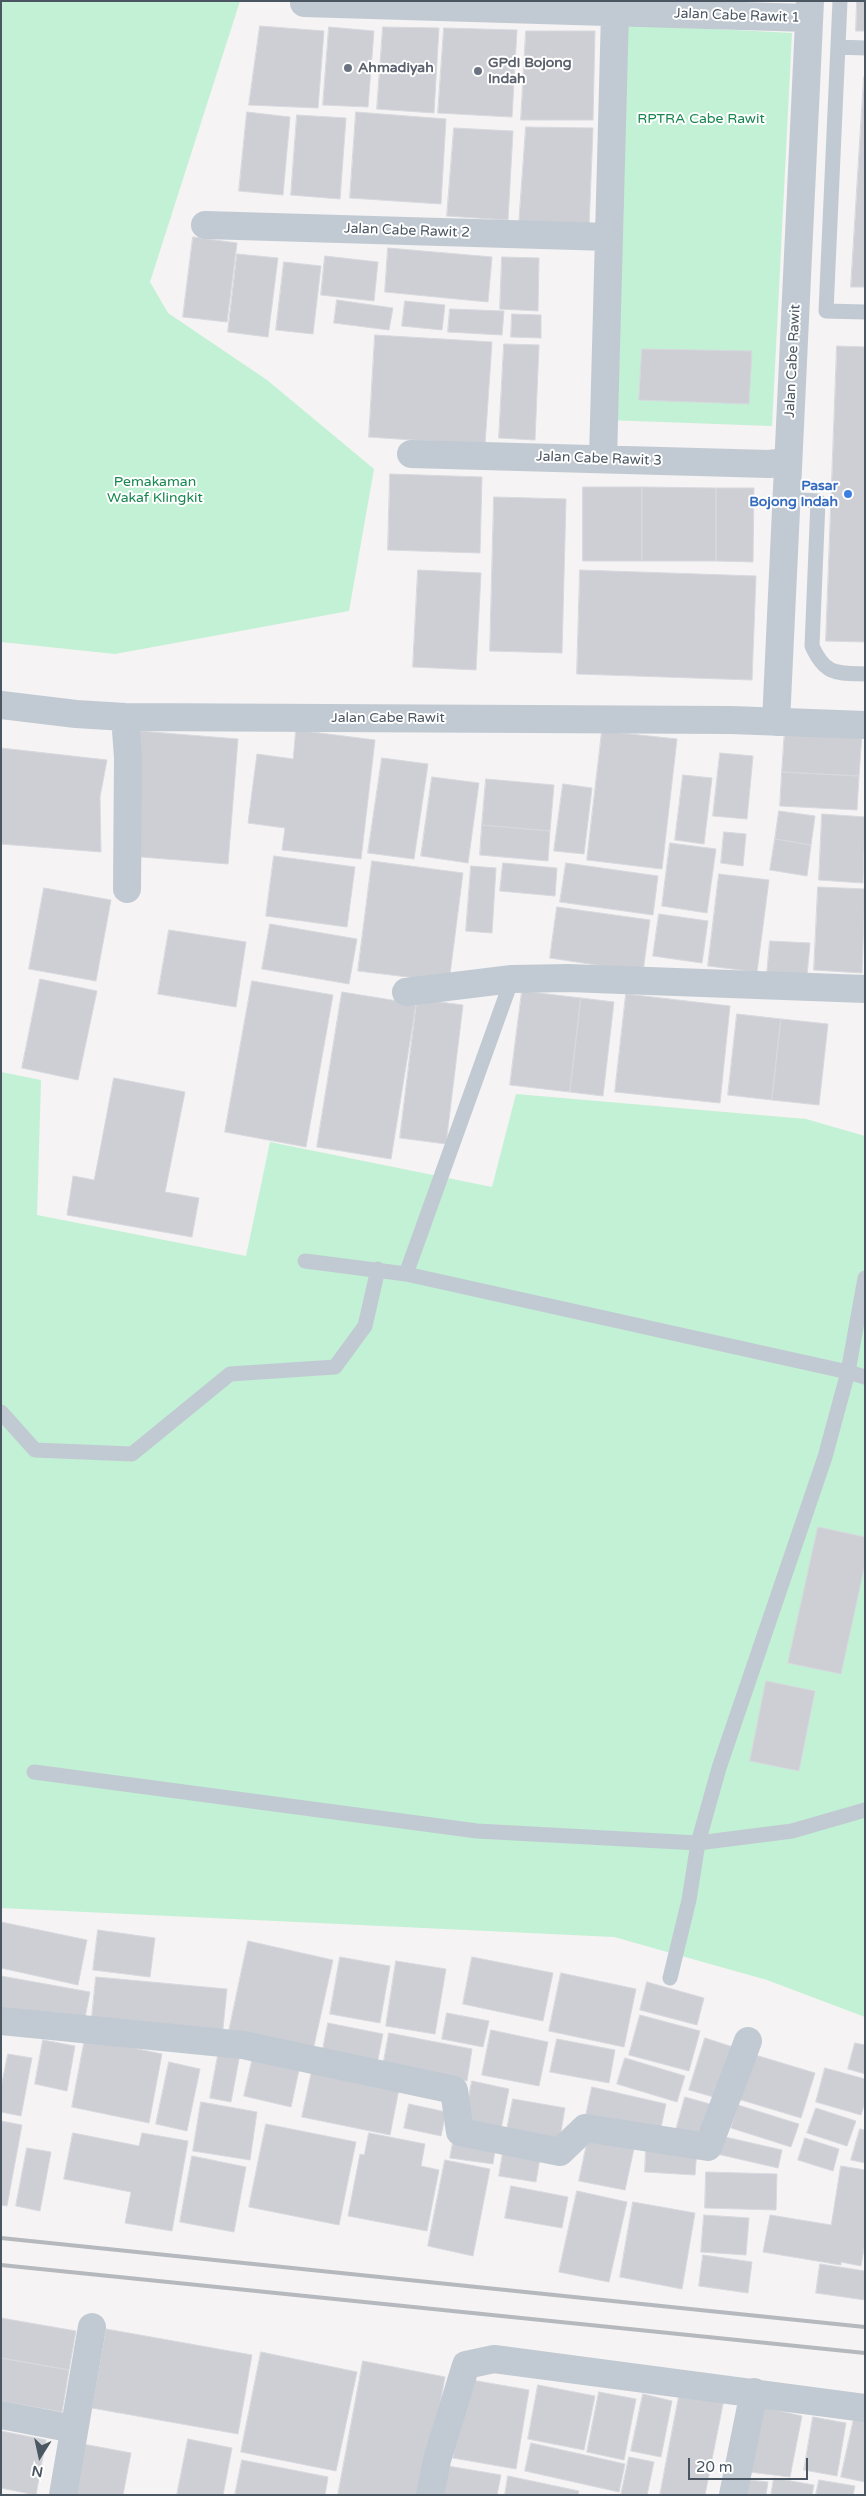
<!DOCTYPE html>
<html>
<head>
<meta charset="utf-8">
<style>
  body { margin:0 }
  #map { position:relative; width:866px; height:2496px; overflow:hidden; background:#f5f3f3; font-family:"Varela Round",sans-serif }
  canvas { display:block }
  .frame { position:absolute; inset:0; border:2px solid #4a5661; pointer-events:none }
  .north { position:absolute; left:15px; top:2431px; width:50px; height:50px; -webkit-text-stroke:4px #fff; paint-order:stroke; rotate:190deg; font-size:14px; font-weight:700; line-height:20px; text-align:center; color:#4a5661 }
  .north::after { content:''; display:block; margin:auto; width:18px; height:22px; background:#4a5661; clip-path:polygon(50% 0,100% 100%,50% 72%,0 100%) }
  .scale { position:absolute; left:688px; top:2458px; width:120px; height:22px; box-sizing:border-box; border:2px solid #4a5661; border-top:0; padding-left:6px; font-size:15px; line-height:18px; white-space:nowrap; color:#4a5661; -webkit-text-stroke:4px #fff; paint-order:stroke }
</style>
</head>
<body>
<div id="map">
<canvas width="866" height="2496"></canvas>
<div class="frame"></div>
<div class="north">N</div>
<div class="scale">20 m</div>
</div>
<script>
const ctx = document.querySelector('canvas').getContext('2d');
ctx.lineJoin = 'round';
function paint(path, color) { ctx.fillStyle = color; ctx.fill(path, 'evenodd'); }
function strokePath(path, color, width, dash) { ctx.strokeStyle = color; ctx.lineWidth = width; ctx.lineCap = dash ? 'butt' : 'round'; ctx.setLineDash(dash || []); ctx.stroke(path); }
function write(font, color, halo, rows, align = 'center') {
  ctx.font = font + ' "Varela Round",sans-serif'; ctx.lineWidth = 4; ctx.setLineDash([]); ctx.textBaseline = 'middle'; ctx.strokeStyle = halo; ctx.fillStyle = color; for (const [text, x, y, turn = 0] of rows) {
    ctx.save(); ctx.translate(x, y); ctx.rotate((+turn || 0) * Math.PI / 180); ctx.textAlign = isNaN(turn) ? turn : align; if (halo) ctx.strokeText(text, 0, 0); ctx.fillText(text, 0, 0); ctx.restore();
  }
}
paint(new Path2D(`
  M 1,1 L 240,1 L 150,282 L 168,313 L 267,380 L 374,469 L 349,611 L 115,654 L 1,642 Z
  M 618,24 L 792,33 L 772,426 L 606,420 Z
  M 1,1072 L 41,1080 L 37,1215 L 246,1256 L 270,1142 L 492,1187 L 516,1094 L 806,1119 L 865,1136 L 865,2017 L 767,1980 L 614,1937 L 1,1908 Z`), '#c3f1d5');
const building = new Path2D(`
  M 857,1 L 865,1 L 865,31 L 856,31 Z
  M 260,26 L 324,31 L 318,108 L 249,105 Z
  M 329,27 L 374,31 L 368,107 L 323,105 Z
  M 383,27 L 439,28 L 434,113 L 377,109 Z
  M 444,28 L 517,30 L 512,117 L 438,113 Z
  M 526,31 L 595,31 L 593,120 L 521,120 Z
  M 864,77 L 865,77 L 865,287 L 851,287 Z
  M 247,112 L 290,117 L 283,195 L 239,191 Z
  M 356,112 L 446,119 L 441,204 L 350,198 Z
  M 297,115 L 346,118 L 340,199 L 291,195 Z
  M 526,127 L 593,128 L 589,228 L 519,224 Z
  M 454,128 L 513,131 L 508,220 L 447,216 Z
  M 193,237 L 237,243 L 227,322 L 183,317 Z
  M 388,248 L 492,257 L 488,302 L 385,292 Z
  M 237,254 L 278,258 L 268,337 L 228,332 Z
  M 325,256 L 378,262 L 374,301 L 321,295 Z
  M 502,257 L 539,258 L 538,311 L 500,309 Z
  M 284,262 L 321,266 L 313,334 L 276,330 Z
  M 337,300 L 393,308 L 389,330 L 334,323 Z
  M 405,301 L 445,305 L 442,330 L 402,326 Z
  M 450,309 L 504,311 L 502,335 L 448,332 Z
  M 512,314 L 541,315 L 541,338 L 511,337 Z
  M 375,335 L 492,342 L 485,445 L 369,437 Z
  M 504,344 L 539,345 L 535,440 L 499,438 Z
  M 837,346 L 865,347 L 865,642 L 826,641 Z
  M 642,349 L 752,351 L 749,404 L 639,400 Z
  M 390,474 L 482,477 L 480,553 L 388,550 Z
  M 583,487 L 642,487 L 642,561 L 583,561 Z
  M 642,487 L 716,488 L 716,561 L 642,561 Z
  M 716,488 L 754,488 L 753,562 L 716,561 Z
  M 494,497 L 566,499 L 562,653 L 490,651 Z
  M 418,570 L 481,573 L 476,670 L 413,667 Z
  M 580,570 L 756,576 L 752,680 L 577,674 Z
  M 785,728 L 862,733 L 859,776 L 782,772 Z
  M 296,730 L 375,740 L 361,859 L 282,850 L 285,828 L 248,823 L 257,754 L 293,759 Z
  M 139,731 L 238,739 L 228,864 L 129,856 Z
  M 602,731 L 677,739 L 662,869 L 587,860 Z
  M 1,748 L 107,760 L 100,797 L 101,852 L 1,844 Z
  M 720,753 L 753,756 L 747,819 L 713,816 Z
  M 382,758 L 428,764 L 414,859 L 368,853 Z
  M 782,772 L 859,776 L 857,810 L 780,806 Z
  M 683,775 L 712,778 L 704,844 L 675,840 Z
  M 432,777 L 479,783 L 468,863 L 421,856 Z
  M 486,779 L 554,785 L 550,831 L 482,825 Z
  M 563,784 L 592,788 L 584,854 L 554,851 Z
  M 779,811 L 815,816 L 811,845 L 775,839 Z
  M 822,814 L 865,817 L 863,883 L 819,880 Z
  M 482,825 L 550,831 L 548,861 L 480,855 Z
  M 724,832 L 746,834 L 743,866 L 721,863 Z
  M 775,839 L 811,845 L 807,876 L 770,870 Z
  M 670,843 L 716,849 L 707,913 L 662,906 Z
  M 274,856 L 355,867 L 347,927 L 266,916 Z
  M 372,861 L 463,873 L 449,982 L 358,971 Z
  M 503,863 L 557,868 L 555,896 L 500,891 Z
  M 566,863 L 658,876 L 653,915 L 560,902 Z
  M 471,866 L 496,868 L 492,933 L 466,931 Z
  M 719,874 L 769,880 L 757,972 L 708,966 Z
  M 818,887 L 865,889 L 862,973 L 814,970 Z
  M 44,888 L 111,900 L 96,981 L 29,969 Z
  M 557,907 L 650,920 L 643,972 L 550,958 Z
  M 659,914 L 708,921 L 702,963 L 653,956 Z
  M 270,924 L 357,939 L 349,984 L 262,969 Z
  M 169,930 L 246,942 L 236,1007 L 158,994 Z
  M 770,941 L 810,943 L 807,976 L 767,973 Z
  M 40,979 L 97,991 L 78,1080 L 22,1068 Z
  M 252,981 L 333,995 L 306,1147 L 225,1132 Z
  M 522,991 L 581,998 L 570,1092 L 510,1085 Z
  M 342,992 L 416,1004 L 391,1159 L 317,1147 Z
  M 626,994 L 730,1006 L 720,1103 L 615,1092 Z
  M 581,998 L 614,1002 L 603,1096 L 570,1092 Z
  M 417,999 L 463,1005 L 446,1144 L 400,1138 Z
  M 737,1014 L 781,1019 L 772,1100 L 728,1095 Z
  M 781,1019 L 828,1024 L 819,1105 L 772,1100 Z
  M 114,1078 L 185,1092 L 165,1192 L 199,1198 L 192,1237 L 67,1215 L 73,1176 L 94,1180 Z
  M 818,1527 L 865,1537 L 865,1564 L 841,1674 L 788,1663 Z
  M 766,1681 L 815,1691 L 799,1771 L 750,1761 Z
  M 1,1922 L 87,1940 L 78,1985 L 1,1968 Z
  M 98,1930 L 155,1938 L 150,1977 L 93,1970 Z
  M 248,1941 L 333,1960 L 313,2050 L 229,2031 Z
  M 340,1957 L 390,1966 L 380,2023 L 330,2014 Z
  M 472,1957 L 553,1973 L 543,2021 L 463,2004 Z
  M 396,1961 L 446,1969 L 435,2034 L 386,2026 Z
  M 561,1973 L 636,1989 L 624,2047 L 549,2031 Z
  M 1,1976 L 90,1992 L 83,2028 L 1,2014 Z
  M 96,1977 L 227,1989 L 222,2038 L 91,2026 Z
  M 647,1982 L 704,1998 L 697,2025 L 640,2010 Z
  M 447,2013 L 489,2021 L 483,2047 L 442,2039 Z
  M 640,2015 L 700,2031 L 689,2071 L 629,2055 Z
  M 328,2023 L 383,2034 L 377,2064 L 322,2054 Z
  M 491,2030 L 548,2042 L 539,2086 L 482,2075 Z
  M 389,2033 L 472,2049 L 467,2081 L 383,2066 Z
  M 85,2038 L 162,2054 L 149,2123 L 72,2107 Z
  M 705,2038 L 733,2047 L 717,2098 L 689,2090 Z
  M 557,2039 L 615,2050 L 609,2083 L 550,2072 Z
  M 43,2040 L 75,2046 L 67,2091 L 35,2084 Z
  M 855,2043 L 865,2045 L 865,2074 L 848,2069 Z
  M 219,2050 L 240,2054 L 231,2102 L 210,2098 Z
  M 254,2052 L 301,2061 L 291,2107 L 244,2096 Z
  M 8,2054 L 32,2058 L 21,2116 L 1,2112 L 1,2088 Z
  M 752,2054 L 815,2073 L 801,2118 L 738,2099 Z
  M 625,2058 L 685,2076 L 677,2102 L 617,2084 Z
  M 169,2062 L 200,2069 L 187,2131 L 156,2124 Z
  M 313,2066 L 400,2084 L 390,2135 L 302,2117 Z
  M 825,2068 L 865,2079 L 865,2103 L 861,2115 L 816,2102 Z
  M 472,2081 L 509,2089 L 500,2134 L 463,2127 Z
  M 592,2087 L 666,2104 L 659,2137 L 585,2120 Z
  M 685,2097 L 710,2104 L 701,2137 L 676,2130 Z
  M 513,2099 L 565,2108 L 559,2143 L 506,2134 Z
  M 201,2102 L 257,2112 L 250,2160 L 193,2151 Z
  M 409,2104 L 446,2112 L 441,2136 L 404,2128 Z
  M 738,2105 L 799,2124 L 791,2147 L 731,2128 Z
  M 816,2108 L 856,2121 L 847,2146 L 807,2133 Z
  M 1,2121 L 22,2125 L 7,2206 L 1,2205 Z
  M 266,2124 L 356,2142 L 339,2225 L 249,2207 Z
  M 860,2129 L 865,2130 L 865,2163 L 851,2160 Z
  M 73,2133 L 139,2146 L 142,2133 L 188,2141 L 172,2231 L 125,2223 L 131,2192 L 64,2179 Z
  M 369,2133 L 425,2144 L 421,2166 L 439,2170 L 427,2231 L 348,2216 L 360,2154 L 364,2155 Z
  M 589,2134 L 635,2144 L 625,2190 L 579,2181 Z
  M 721,2136 L 782,2150 L 778,2168 L 717,2154 Z
  M 454,2137 L 496,2143 L 493,2164 L 450,2158 Z
  M 805,2138 L 839,2149 L 833,2171 L 798,2160 Z
  M 646,2145 L 697,2149 L 695,2175 L 645,2172 Z
  M 27,2148 L 51,2152 L 40,2211 L 16,2206 Z
  M 503,2152 L 540,2158 L 536,2182 L 499,2176 Z
  M 192,2156 L 246,2167 L 234,2232 L 180,2222 Z
  M 445,2160 L 490,2169 L 473,2256 L 428,2246 Z
  M 841,2166 L 865,2170 L 865,2243 L 861,2266 L 841,2262 L 841,2265 L 763,2252 L 770,2215 L 831,2225 Z
  M 706,2172 L 777,2174 L 776,2210 L 705,2208 Z
  M 511,2186 L 568,2197 L 562,2228 L 505,2218 Z
  M 577,2191 L 627,2202 L 609,2282 L 559,2272 Z
  M 633,2202 L 695,2213 L 682,2289 L 620,2277 Z
  M 704,2215 L 749,2218 L 746,2255 L 701,2252 Z
  M 703,2255 L 752,2262 L 748,2293 L 699,2286 Z
  M 820,2264 L 865,2271 L 865,2300 L 816,2293 Z
  M 1,2318 L 76,2331 L 69,2370 L 1,2358 Z
  M 106,2329 L 252,2355 L 238,2434 L 92,2408 Z
  M 261,2352 L 357,2372 L 336,2471 L 241,2452 Z
  M 1,2358 L 69,2370 L 62,2412 L 1,2401 Z
  M 363,2361 L 445,2377 L 423,2495 L 338,2495 Z
  M 466,2379 L 529,2390 L 516,2469 L 453,2458 Z
  M 538,2385 L 595,2396 L 584,2450 L 528,2439 Z
  M 680,2391 L 724,2399 L 705,2495 L 660,2495 Z
  M 599,2392 L 636,2399 L 624,2460 L 587,2452 Z
  M 643,2394 L 672,2401 L 661,2457 L 631,2451 Z
  M 757,2406 L 802,2416 L 790,2477 L 741,2471 Z
  M 813,2417 L 846,2423 L 837,2476 L 804,2470 Z
  M 854,2418 L 865,2420 L 865,2482 L 841,2477 Z
  M 1,2431 L 46,2440 L 36,2495 L 1,2488 Z
  M 188,2439 L 232,2448 L 223,2495 L 177,2495 Z
  M 531,2443 L 625,2464 L 619,2492 L 525,2471 Z
  M 83,2444 L 131,2453 L 123,2495 L 73,2495 Z
  M 629,2457 L 654,2462 L 647,2495 L 621,2495 Z
  M 242,2460 L 328,2477 L 325,2495 L 235,2495 Z
  M 442,2465 L 501,2475 L 497,2495 L 437,2495 Z
  M 508,2476 L 579,2491 L 578,2495 L 505,2495 Z
  M 774,2478 L 814,2485 L 812,2495 L 771,2495 Z
  M 739,2479 L 768,2482 L 766,2495 L 736,2495 Z
  M 819,2480 L 855,2486 L 853,2495 L 816,2495 Z`);
paint(building, '#cdcfd5');
strokePath(building, '#d7d9de', 1);
strokePath(new Path2D(`
  M 840,1 L 826,311 L 865,312
  M 838,47 L 865,48
  M 786,499 L 818,501 L 812,646 C 825,675 836,673 865,674
  M 305,1261 L 406,1274 L 512,979
  M 406,1274 L 848,1372 L 865,1278
  M 1,1412 L 35,1450 L 132,1454 L 230,1374 L 335,1367 L 365,1326 L 378,1269
  M 34,1772 L 477,1831 L 698,1843 L 792,1831 L 865,1810
  M 670,1978 L 689,1900 L 698,1843 L 719,1768 L 825,1457 L 848,1372 L 865,1377`), '#c1cad2', 15);
strokePath(new Path2D(`
  M 304,3 L 809,18
  M 205,225 L 609,237
  M 411,454 L 769,464 L 788,462
  M 603,459 L 615,13
  M 1,705 L 76,714 L 125,717 L 731,720 L 865,725
  M 125,717 L 128,757 L 127,889
  M 776,722 L 810,1
  M 406,992 L 512,979 L 568,978 L 865,989
  M 1,2021 L 243,2045 L 454,2090 L 460,2132 L 560,2152 L 585,2128 L 708,2147 L 748,2041
  M 1,2415 L 74,2429
  M 63,2495 L 92,2327
  M 430,2495 L 437,2460 L 466,2365 L 494,2359 L 865,2408
  M 733,2495 L 754,2392`), '#c1cad2', 28);
strokePath(new Path2D(`
  M 1,2238 L 865,2327
  M 1,2265 L 865,2353`), '#b5b8bd', 4);
for (const [x, y, r, color] of [
  [348,68,5,"#6b7280"],
  [478,71,5,"#6b7280"],
  [848,494,5,"#3f7fe0"]
]) { const dot = new Path2D(); dot.arc(x, y, r, 0, 2 * Math.PI); ctx.fillStyle = color; ctx.fill(dot); strokePath(dot, '#fff', 2); }
write('14px', '#4a5661', '#fff', [
  ["Jalan Cabe Rawit 1",737,16,2],
  ["Jalan Cabe Rawit 2",407,231,2],
  ["Jalan Cabe Rawit",793,361,-87],
  ["Jalan Cabe Rawit 3",599,459,2],
  ["Jalan Cabe Rawit",388,718]
]);
write('bold 14px', '#5b616d', '#fff', [
  ["GPdI Bojong",488,63],
  ["Indah",488,79],
  ["Ahmadiyah",358,68]
], 'left');
write('14px', '#17864f', '#fff', [
  ["RPTRA Cabe Rawit",701,119],
  ["Pemakaman",155,482],
  ["Wakaf Klingkit",155,498]
]);
write('bold 14px', '#366cbe', '#fff', [
  ["Pasar",838,486],
  ["Bojong Indah",838,502]
], 'right');
</script>
</body>
</html>
